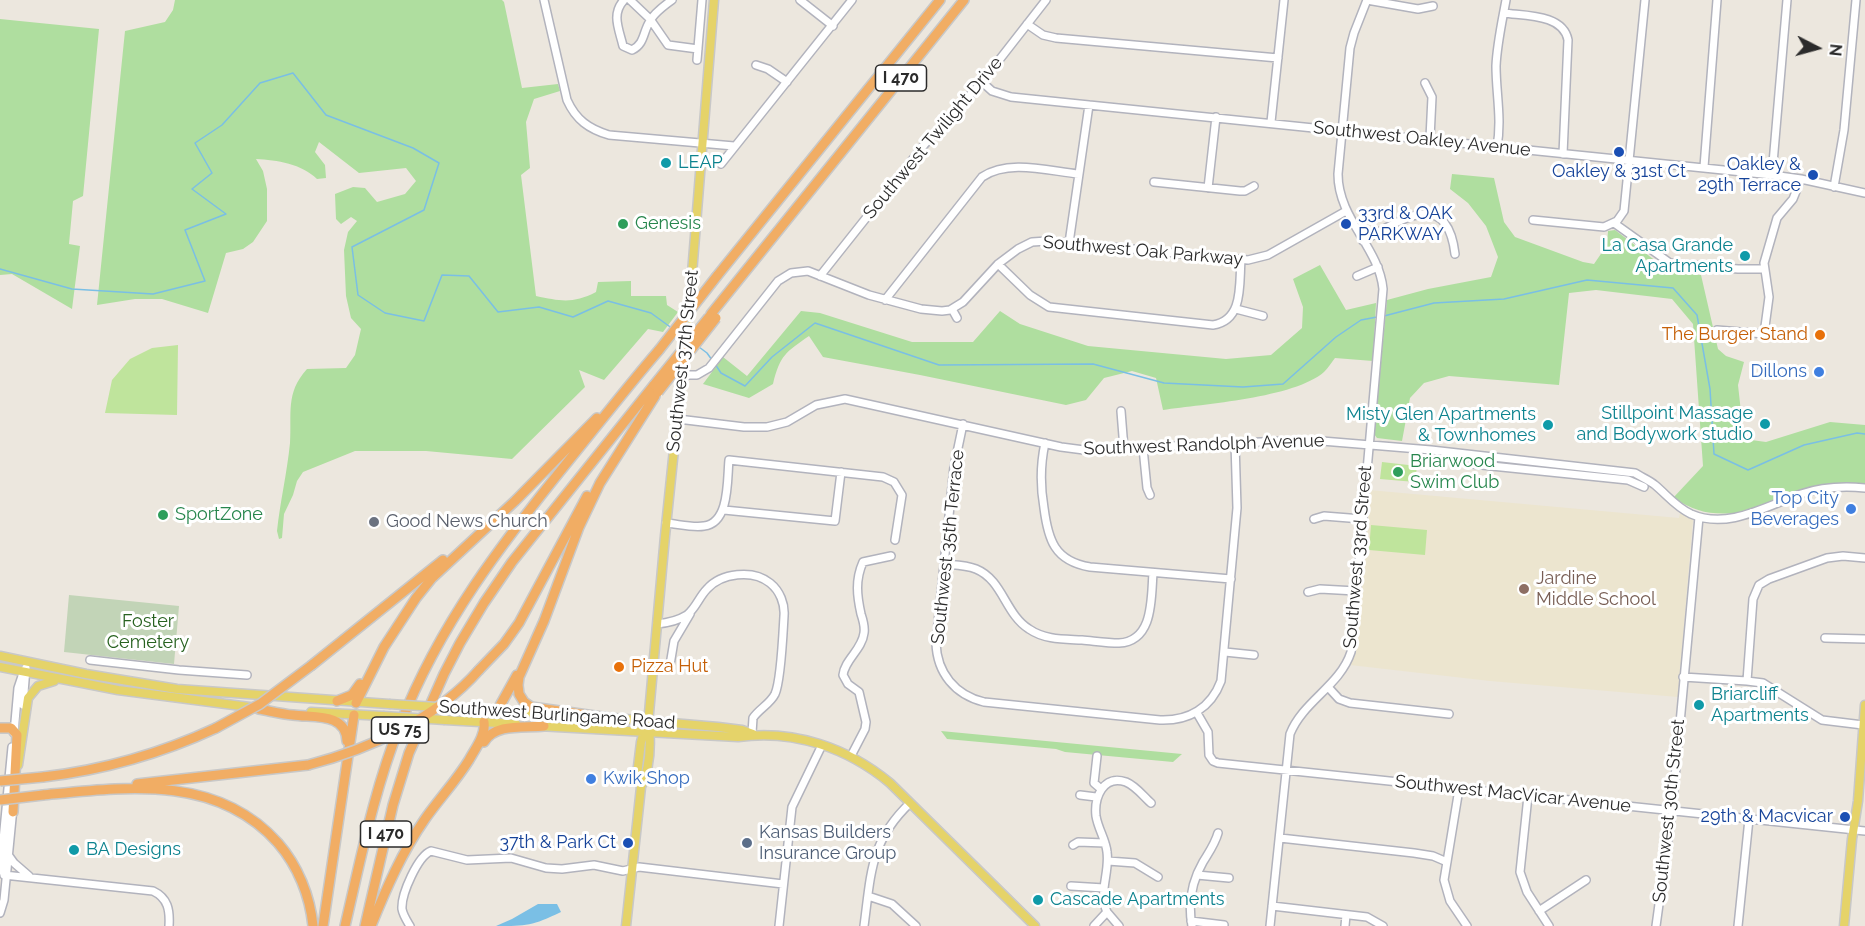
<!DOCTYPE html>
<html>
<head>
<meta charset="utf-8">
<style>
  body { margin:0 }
  #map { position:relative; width:1865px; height:926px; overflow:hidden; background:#ece7de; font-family:Raleway,sans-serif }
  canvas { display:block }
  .north { position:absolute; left:1787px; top:18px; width:60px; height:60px; -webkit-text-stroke:4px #fff; paint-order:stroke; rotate:96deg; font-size:16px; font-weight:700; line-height:24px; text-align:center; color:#2b2b2b }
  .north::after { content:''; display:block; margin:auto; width:21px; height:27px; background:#2b2b2b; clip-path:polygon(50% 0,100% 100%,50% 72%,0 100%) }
</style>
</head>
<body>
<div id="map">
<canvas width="1865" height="926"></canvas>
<div class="north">N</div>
</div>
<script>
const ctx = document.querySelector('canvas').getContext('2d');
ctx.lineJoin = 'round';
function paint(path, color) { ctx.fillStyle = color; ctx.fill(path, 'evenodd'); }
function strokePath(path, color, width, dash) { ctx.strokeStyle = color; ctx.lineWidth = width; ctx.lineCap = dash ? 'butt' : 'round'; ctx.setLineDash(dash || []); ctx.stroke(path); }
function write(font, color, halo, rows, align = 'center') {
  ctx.font = font + ' Raleway,sans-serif'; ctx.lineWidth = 6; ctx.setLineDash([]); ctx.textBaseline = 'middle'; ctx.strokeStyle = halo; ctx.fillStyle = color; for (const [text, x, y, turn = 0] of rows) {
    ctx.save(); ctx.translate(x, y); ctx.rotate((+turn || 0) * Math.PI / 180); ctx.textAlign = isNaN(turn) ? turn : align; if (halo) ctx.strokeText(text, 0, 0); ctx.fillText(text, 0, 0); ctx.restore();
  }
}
paint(new Path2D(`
  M 1369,490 L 1679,518 L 1680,513 L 1693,519 L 1678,697 L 1490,681 L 1350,665 L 1353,655 Z`), '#ece5cf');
paint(new Path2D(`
  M 175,0 L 502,0 L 504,2 L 522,88 L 558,84 L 560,91 L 534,99 L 526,122 L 530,168 L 521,175 L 536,296 C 560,301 573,304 596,292 L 598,282 L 631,281 L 631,296 L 666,296 L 667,305 L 678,312 L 663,332 L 648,329 L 604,380 L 579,370 L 585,387 L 512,459 L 426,451 L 355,451 L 303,472 L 297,481 L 293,495 L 284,514 L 282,538 L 279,539 L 277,531 C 280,502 287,473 290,443 C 292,414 285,393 307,369 L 346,368 L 355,355 L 361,329 L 351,318 L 346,296 L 344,250 L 348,232 L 357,221 L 351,217 L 341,224 L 336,219 L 335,194 L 353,187 L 365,188 L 377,202 L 405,194 L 416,181 L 406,168 L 359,173 L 319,142 L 315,152 L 325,165 L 326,178 L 317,179 C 302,164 277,160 256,159 L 263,171 L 267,189 L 267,221 L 253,242 L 243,249 L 226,253 L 208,313 L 162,299 L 135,299 L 97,305 L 125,31 L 165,22 L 173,10 Z
  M 0,19 L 99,29 L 83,196 L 73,201 L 69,244 L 80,246 L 72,309 L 12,274 L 0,275 Z
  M 1452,174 L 1494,178 L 1504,222 L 1515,237 L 1583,262 L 1594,264 L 1607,245 L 1608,231 L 1615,230 L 1665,268 L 1681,273 L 1701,275 L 1718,349 L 1726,356 L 1744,362 L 1738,385 L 1744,439 L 1766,442 L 1830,422 L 1865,425 L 1865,485 L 1825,484 L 1737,513 C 1709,515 1697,512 1673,498 L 1703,466 L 1693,324 L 1672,299 L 1596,290 L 1569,293 L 1559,385 L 1449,376 L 1424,383 L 1410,398 L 1402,441 L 1377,438 L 1374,434 L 1387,300 L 1428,289 L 1491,277 L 1498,257 L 1486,226 L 1468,203 L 1450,189 Z
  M 1320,265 L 1346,310 L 1376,303 L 1373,361 L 1335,358 C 1332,362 1328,368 1324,372 C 1294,398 1204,404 1163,410 L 1156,378 L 1132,371 L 1104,378 L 1086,400 L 1066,405 L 920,375 L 823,357 L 809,336 C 786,352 780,355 773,384 L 749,398 L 703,384 L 723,357 L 747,376 L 801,311 L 820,313 L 912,342 L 973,342 L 1000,311 L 1020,324 L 1088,346 L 1226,359 L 1271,355 L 1302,328 L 1303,307 L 1293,279 Z
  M 941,731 L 1182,754 L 1173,762 L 1065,752 L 1056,749 L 947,739 Z`), '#afde9f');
paint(new Path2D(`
  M 69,595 L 179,606 L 174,664 L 64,652 Z`), '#c2d4b7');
paint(new Path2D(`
  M 178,345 L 177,415 L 105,413 L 112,380 L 130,359 L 152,348 Z
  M 1382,462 L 1417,466 L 1415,482 L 1380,479 Z
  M 1371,525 L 1427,530 L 1425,555 L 1369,550 Z`), '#bfe49c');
paint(new Path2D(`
  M 538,904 L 557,904 L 561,912 C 532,926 527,926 496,926 L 512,919 Z`), '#7abfe5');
strokePath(new Path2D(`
  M 0,269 L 72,289 L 153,294 L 205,281 L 185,230 L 226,214 L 192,189 L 212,173 L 195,143 L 222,125 L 260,83 L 293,73 L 326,115 L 413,148 L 439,163 L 424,210 L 352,247 L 358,295 L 385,313 L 424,321 L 442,275 L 469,276 L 498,312 L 539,307 L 573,317 L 608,301 L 651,313 L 673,329
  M 1384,316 L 1434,303 L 1504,299 L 1587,280 L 1673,288 L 1697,315 L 1710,389 L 1714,454 L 1748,470 L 1804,445 L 1857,433 L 1865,434
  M 699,347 L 707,353 L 712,360
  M 715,364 L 721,373 L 745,386 L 772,357 L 815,323 L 939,365 L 1093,364 L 1164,383 L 1243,387 L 1283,384 L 1336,337 L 1361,320 L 1377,317`), '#7abfe5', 1.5);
const minor = new Path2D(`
  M 544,0 L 567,100 C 576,120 589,129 609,135 L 734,146
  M 624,0 C 611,14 619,29 623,46 L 632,50 C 645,44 643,31 650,21 C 654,13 665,5 672,0
  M 630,0 L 650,19 L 668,45 L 698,49
  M 800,0 L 833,26
  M 1367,0 L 1418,9 L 1433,6
  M 1504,13 C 1525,16 1563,14 1568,40 L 1563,154
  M 1027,24 L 1043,35 L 1056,38 L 1278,58
  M 697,60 L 702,0
  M 756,65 L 768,69 L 787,82
  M 982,82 L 992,91 L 1011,97 L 1772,175 L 1801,179 L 1865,193
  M 1425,83 L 1432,97 L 1430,138
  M 1271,122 L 1284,0
  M 1497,147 C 1502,119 1496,93 1496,66 C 1497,44 1502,22 1506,0
  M 721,164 L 852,0
  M 1704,167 L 1717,0
  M 1772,175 L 1787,0
  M 1154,182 L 1240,191 L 1245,191 L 1254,186
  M 1834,187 L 1844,130 L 1856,0
  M 1208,188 L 1216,117
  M 1533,220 L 1604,227 L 1617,221 L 1624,211 L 1645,0
  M 1614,223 L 1670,263 L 1738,269 L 1763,269
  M 1363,241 C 1399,221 1447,186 1455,254
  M 1069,243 L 1089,105
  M 998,264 L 1030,295 L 1049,307 L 1213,325 C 1244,320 1239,284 1241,260
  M 820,276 L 924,145 L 982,82 L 1046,0
  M 1357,276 L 1378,267
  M 885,300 L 982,177 C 1009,159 1048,171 1079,174
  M 952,309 L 957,318
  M 1236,309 L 1263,316
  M 1717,330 L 1764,334 L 1769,297 L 1764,263 L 1777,218 L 1793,199 L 1801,179
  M 683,375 L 697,375 L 709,368 L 778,281 L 791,273 L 808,271 L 869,295 L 921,309 L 942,311 L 950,310 L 963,302 L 998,264 L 1018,249 L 1032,242 L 1047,241 L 1248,260 L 1268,255 L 1346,211
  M 1121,411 L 1124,449
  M 678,419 L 744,427 L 767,427 L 787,422 L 816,405 L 845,399 L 1061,447 L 1084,450 L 1283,441 L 1322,441 L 1431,450 L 1635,473 C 1641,477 1649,480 1655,485 C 1667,495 1676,507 1691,514 C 1728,530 1766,506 1801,494 C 1822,487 1844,486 1865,488
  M 963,424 L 954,467 L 936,643 C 937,673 955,695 984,702 L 1160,720 C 1189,721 1211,708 1221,681 L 1237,508 L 1235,443
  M 1045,443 C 1040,466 1040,485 1044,508 C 1048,539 1054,561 1090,567 L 1231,579
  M 1143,448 L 1147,488 L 1150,495
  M 1473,455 L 1472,464 L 1628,480 L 1644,487
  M 724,510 L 835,521 L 841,472
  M 1314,519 L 1324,516 L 1362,519
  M 666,523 C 678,524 693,528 704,526 C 730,523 727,479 729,460 L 883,477 L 894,482 L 902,495 L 895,540
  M 944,564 C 955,565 966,565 976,569 C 1003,580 1005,614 1029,629 C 1045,640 1064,639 1082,640 C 1094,641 1107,643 1119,643 C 1154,641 1151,598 1153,573
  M 1308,592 L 1320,589 L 1356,591
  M 657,624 C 667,623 679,620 687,615 C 696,608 699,597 707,589 C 721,573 753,569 770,583 C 780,591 785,604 784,616 C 783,633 781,681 775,694 C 770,704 759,709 753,718 L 752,733
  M 1825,638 L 1865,639
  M 1225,652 L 1254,655
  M 90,660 L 179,670 L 247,675
  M 670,665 L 674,641 L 690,614
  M 1683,677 L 1747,681 L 1763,683 L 1822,720 L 1863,725
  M 1747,681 L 1753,599 L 1759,585 L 1769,579 L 1827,558 L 1843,556 L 1865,558
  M 1328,687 L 1339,699 L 1350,703 L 1449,714
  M 23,705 L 26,668
  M 1197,713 L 1208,732 L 1209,755 L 1213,761 L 1218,763 L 1865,831
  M 14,733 L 18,688 L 24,670
  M 851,756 L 865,729 L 866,722 L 859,692 L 848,684 L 843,675 C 845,659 862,650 864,633 C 865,627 863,620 861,614 C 857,596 855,580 863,562 L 891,556
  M 1097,756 L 1094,783 L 1101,789
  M 1459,789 L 1444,880 L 1450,901 L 1467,926
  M 1080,795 L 1096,797
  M 1528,796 L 1520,872 L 1527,892 L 1549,926
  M 1280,838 L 1414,853 L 1433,856 L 1447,862
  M 1073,845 L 1078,842 L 1105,843
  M 9,856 L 14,863 L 29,876
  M 1108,861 L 1135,863 L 1158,877
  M 0,871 L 12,747
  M 4,875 L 153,891 C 168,898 170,910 169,926
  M 1197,875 L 1229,878
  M 1071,886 L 1104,888
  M 868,896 L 892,904 L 916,926
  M 1272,906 L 1367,917 L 1383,926
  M 1539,911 L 1586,880
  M 1107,912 L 1119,926
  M 0,913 L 4,900 L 13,808
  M 1191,921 L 1224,925
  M 410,926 C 407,921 403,915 402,909 C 401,894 418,856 431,851 L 467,860 L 511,858 L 546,868 L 562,869 L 594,865 L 623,871 L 639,867 L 783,884
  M 779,926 L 792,807 L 822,745
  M 864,926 C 871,874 870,841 910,803
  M 1094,926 L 1107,912 C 1098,892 1110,873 1107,852 C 1106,840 1098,829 1096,816 C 1094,798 1103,774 1126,782 C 1136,786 1144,797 1151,803
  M 1192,926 C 1188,904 1192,881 1203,862 C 1209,852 1215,844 1218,833
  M 1270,926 L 1290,734 C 1303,701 1340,686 1351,652 L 1383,289 C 1379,247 1338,219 1338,174 L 1350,48 L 1354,33 L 1367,0
  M 1345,926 L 1346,915
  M 1656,926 L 1672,810 L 1699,517
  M 1738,926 L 1749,819`);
const major = new Path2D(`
  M 0,656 L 86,674 L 177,689 L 389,704
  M 0,667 L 118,690 L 257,708
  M 452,708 L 556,714
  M 311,712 L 383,716
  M 602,717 L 718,727 L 742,730 L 753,734
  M 445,720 L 516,724
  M 538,726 L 738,737 C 794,729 848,748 890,783 L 1035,926
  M 18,765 L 28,698 L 38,686 L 54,681
  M 641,787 L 637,775 L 641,742 L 649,713 L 665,536 L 691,286 L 714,0
  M 626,926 L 641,787 C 650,768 651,748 649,727
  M 1844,926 L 1852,839 L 1858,801 L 1865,705`);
const highway = new Path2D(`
  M 717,276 L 940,0
  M 711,314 L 964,0
  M 312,665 L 443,560
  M 479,670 L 504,644 L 519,623 L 587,496
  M 337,701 L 352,695 L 360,684
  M 356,703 L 384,647 L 416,598 L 432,578 L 515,501 L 597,418
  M 259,709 C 270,711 282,714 293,715 C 313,718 346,712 347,741
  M 497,711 L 517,675
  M 609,718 L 531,707 L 524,702 L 519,694 L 518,685 L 519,677 L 544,621 L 579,527 L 600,483 L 655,396
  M 0,728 L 11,728 L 17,735 L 13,812
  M 484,742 C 495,723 524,728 544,726
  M 43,777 C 104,770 160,754 216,728
  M 137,784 L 308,765
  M 43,795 C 125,787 217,774 278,843 C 298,866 310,896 313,926
  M 323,926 L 354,715
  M 345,926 C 361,858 374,790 400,725 C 440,623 502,543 570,459 C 600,422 628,386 659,350
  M 365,926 L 393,805 L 409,753 L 444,674 L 460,643 L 484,603 L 512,562 L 654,385
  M 371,926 C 386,889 402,852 425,819 C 439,799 456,781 469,760 C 475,749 486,735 484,722`);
strokePath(minor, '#b2b3bd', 10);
strokePath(major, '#c8c8c8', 11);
strokePath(highway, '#c8c8c8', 12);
strokePath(minor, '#fff', 7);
strokePath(major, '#e5d369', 8);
strokePath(highway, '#f1ad64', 9);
const majorBridge = new Path2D(`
  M 389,704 L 452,708
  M 383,716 L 445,720`);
const highwayBridge = new Path2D(`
  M 659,350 L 717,276
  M 654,385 L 709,317
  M 658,392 L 716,318
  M 216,728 L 260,704 L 312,665
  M 308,765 C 370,749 436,719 479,670
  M 0,781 L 43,777
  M 0,800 L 43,795`);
strokePath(majorBridge, '#c8c8c8', 11, []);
strokePath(highwayBridge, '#c8c8c8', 12, []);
strokePath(majorBridge, '#e5d369', 8);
strokePath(highwayBridge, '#f1ad64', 9);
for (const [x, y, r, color] of [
  [1619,152,6,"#1a4fb4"],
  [666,163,6,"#0f9aa8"],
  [1813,175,6,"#1a4fb4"],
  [623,224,6,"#2e9e5b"],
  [1346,224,6,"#1a4fb4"],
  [1745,256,6,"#0f9aa8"],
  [1820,335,6,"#e8710a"],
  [1819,372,6,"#3f7fe0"],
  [1765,424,6,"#0f9aa8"],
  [1548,425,6,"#0f9aa8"],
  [1398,472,6,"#2e9e5b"],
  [1851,509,6,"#3f7fe0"],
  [163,515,6,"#2e9e5b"],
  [374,522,6,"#6b7280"],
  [1524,589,6,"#8d6e63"],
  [619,667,6,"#e8710a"],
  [1699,705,6,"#0f9aa8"],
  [591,779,6,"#3f7fe0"],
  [1845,817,6,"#1a4fb4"],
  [628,843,6,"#1a4fb4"],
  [747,843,6,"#5c6f8a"],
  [74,850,6,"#0f9aa8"],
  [1038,900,6,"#0f9aa8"]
]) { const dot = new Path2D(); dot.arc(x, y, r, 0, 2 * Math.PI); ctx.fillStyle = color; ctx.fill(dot); strokePath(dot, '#fff', 2); }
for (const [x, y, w] of [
  [901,78,51],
  [400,730,57],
  [386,834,51]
]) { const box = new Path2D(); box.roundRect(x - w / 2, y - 13, w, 26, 4.5); ctx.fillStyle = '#fff'; ctx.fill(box); strokePath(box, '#2b2b2b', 1.5); }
write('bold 16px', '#2b2b2b', null, [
  ["I 470",901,78],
  ["US 75",400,730],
  ["I 470",386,834]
]);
write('18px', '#2b2b2b', '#fff', [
  ["Southwest Twilight Drive",933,138,-50],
  ["Southwest Oakley Avenue",1422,139,6],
  ["Southwest Oak Parkway",1143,251,5],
  ["Southwest 37th Street",683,361,-84],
  ["Southwest Randolph Avenue",1204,445,-2],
  ["Southwest 35th Terrace",948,547,-84],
  ["Southwest 33rd Street",1358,557,-85],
  ["Southwest Burlingame Road",557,715,4],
  ["Southwest MacVicar Avenue",1513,794,6],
  ["Southwest 30th Street",1669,811,-84]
]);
write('18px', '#0d838f', '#fff', [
  ["LEAP",678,163],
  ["La Casa Grande",1733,246,"right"],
  ["Apartments",1733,267,"right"],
  ["Stillpoint Massage",1753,414,"right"],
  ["and Bodywork studio",1753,435,"right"],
  ["Misty Glen Apartments",1536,415,"right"],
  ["& Townhomes",1536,436,"right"],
  ["Briarcliff",1711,695],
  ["Apartments",1711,716],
  ["BA Designs",86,850],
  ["Cascade Apartments",1050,900]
], 'left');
write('18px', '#164399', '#fff', [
  ["Oakley &",1801,165],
  ["29th Terrace",1801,186],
  ["Oakley & 31st Ct",1619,172,"center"],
  ["33rd & OAK",1358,214,"left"],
  ["PARKWAY",1358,235,"left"],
  ["29th & Macvicar",1833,817],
  ["37th & Park Ct",616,843]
], 'right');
write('18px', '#27864d', '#fff', [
  ["Genesis",635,224],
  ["Briarwood",1410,462],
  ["Swim Club",1410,483],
  ["SportZone",175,515]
], 'left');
write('18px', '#c56008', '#fff', [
  ["The Burger Stand",1808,335],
  ["Pizza Hut",631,667,"left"]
], 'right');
write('18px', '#366cbe', '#fff', [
  ["Dillons",1807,372],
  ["Top City",1839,499],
  ["Beverages",1839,520],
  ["Kwik Shop",603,779,"left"]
], 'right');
write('18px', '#5b616d', '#fff', [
  ["Good News Church",386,522]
], 'left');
write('18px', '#785e54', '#fff', [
  ["Jardine",1536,579],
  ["Middle School",1536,600]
], 'left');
write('18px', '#286220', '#fff', [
  ["Foster",148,622],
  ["Cemetery",148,643]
]);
write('18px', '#4e5e75', '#fff', [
  ["Kansas Builders",759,833],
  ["Insurance Group",759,854]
], 'left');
</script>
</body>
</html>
